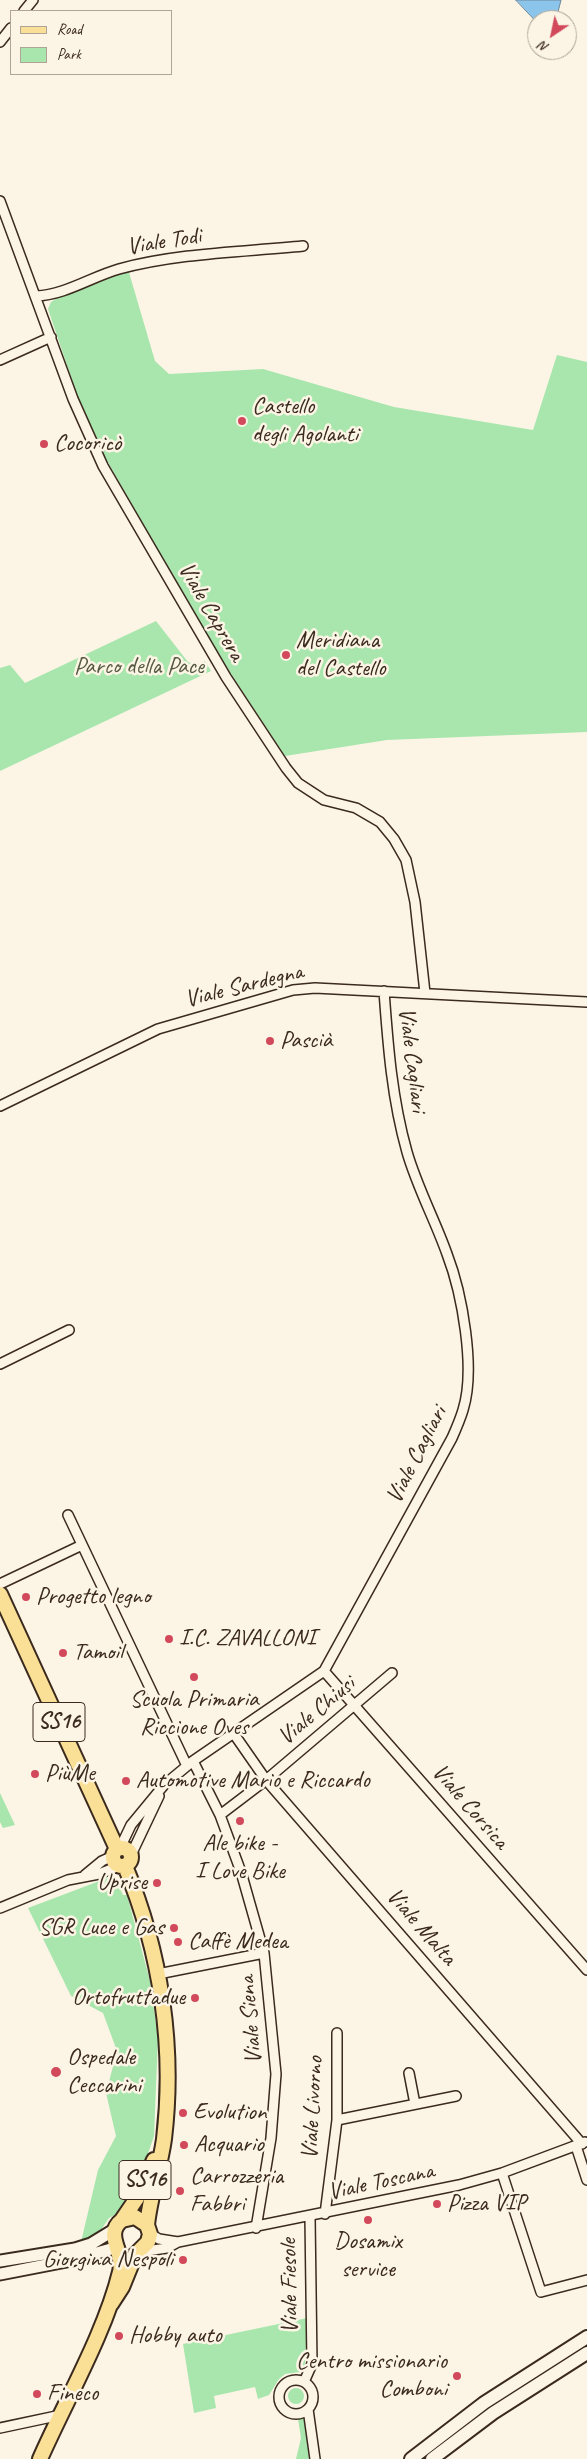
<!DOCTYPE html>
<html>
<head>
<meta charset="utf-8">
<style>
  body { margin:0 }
  #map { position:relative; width:587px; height:2459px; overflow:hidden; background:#fcf5e5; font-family:Caveat,sans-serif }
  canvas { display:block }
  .legend { position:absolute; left:10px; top:10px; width:162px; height:65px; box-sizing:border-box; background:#fcf5e5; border:1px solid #afa495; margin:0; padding:6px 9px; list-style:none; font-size:15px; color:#3b2a1e }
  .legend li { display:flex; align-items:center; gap:10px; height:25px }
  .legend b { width:25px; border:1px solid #afa495 }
  .north { position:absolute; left:527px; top:10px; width:50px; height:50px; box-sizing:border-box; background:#fcf5e5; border:1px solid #afa495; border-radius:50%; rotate:214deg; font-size:14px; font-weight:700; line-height:20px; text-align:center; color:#3b2a1e }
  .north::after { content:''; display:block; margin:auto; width:18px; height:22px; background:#d1495b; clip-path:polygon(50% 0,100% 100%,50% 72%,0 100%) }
</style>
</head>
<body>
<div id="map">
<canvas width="587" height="2459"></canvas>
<ul class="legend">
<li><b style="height:6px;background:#fadf96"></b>Road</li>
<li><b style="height:14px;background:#a8e6ae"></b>Park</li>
</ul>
<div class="north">N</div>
</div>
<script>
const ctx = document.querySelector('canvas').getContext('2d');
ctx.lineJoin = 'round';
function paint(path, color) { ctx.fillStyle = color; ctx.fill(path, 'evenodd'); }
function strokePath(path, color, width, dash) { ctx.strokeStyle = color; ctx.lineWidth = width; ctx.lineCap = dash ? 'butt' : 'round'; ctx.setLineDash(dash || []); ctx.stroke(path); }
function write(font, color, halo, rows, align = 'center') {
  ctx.font = font + ' Caveat,sans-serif'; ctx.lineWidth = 5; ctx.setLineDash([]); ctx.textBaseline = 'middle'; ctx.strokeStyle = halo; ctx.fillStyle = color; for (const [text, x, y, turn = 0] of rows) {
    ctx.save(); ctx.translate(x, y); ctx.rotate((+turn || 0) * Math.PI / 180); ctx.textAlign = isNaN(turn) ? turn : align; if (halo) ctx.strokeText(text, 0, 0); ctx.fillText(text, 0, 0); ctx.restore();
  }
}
paint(new Path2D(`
  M 128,269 L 155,361 L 169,374 L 263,369 L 394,407 L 533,430 L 557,355 L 587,362 L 587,732 L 387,740 L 285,756 L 217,653 L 94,438 L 81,407 L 48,309 L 51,302 L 61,296 Z
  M 156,621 L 188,662 L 197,665 L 205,661 L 211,671 L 0,771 L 0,668 L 10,665 L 25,683 Z
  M 0,1793 L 15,1825 L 3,1828 L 0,1822 Z
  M 110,1877 L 116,1880 L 123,1895 L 127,1895 L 150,1981 L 158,2038 L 154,2136 L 132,2200 L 125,2209 L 109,2218 L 97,2236 L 81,2242 L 98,2170 L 116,2136 L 106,2093 L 117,2051 L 103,2013 L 71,1996 L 28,1908 Z
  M 307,2318 L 305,2365 L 300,2372 L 285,2374 L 279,2379 L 269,2395 L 258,2399 L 255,2387 L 214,2396 L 216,2408 L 194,2413 L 183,2344 Z
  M288 2396a8 8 0 1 1 16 0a8 8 0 1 1-16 0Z
  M 302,2416 L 305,2418 L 309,2459 L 296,2459 L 301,2438 L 298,2419 Z`), '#a8e6ae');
const water = new Path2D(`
  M 516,0 L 561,0 L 556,20 L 534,19 Z`);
paint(water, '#8cc5eb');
strokePath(water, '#6c8799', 1);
const minor = new Path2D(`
  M 24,11 L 33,0
  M 0,42 L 11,28
  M 0,201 L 73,399 L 103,466 L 226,677 L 286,768 L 298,783 L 324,800 L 356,808 L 380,822 L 394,839 L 406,860 L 415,902 L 425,993
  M 36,296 C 65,295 91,277 119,269 C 178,253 242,252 303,246
  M 0,360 L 51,337
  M 0,1106 L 158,1029 L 293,990 L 315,988 L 587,1002
  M 0,1364 L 69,1330
  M 68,1515 L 187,1766
  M 0,1584 L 82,1545
  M 324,1671 L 587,1970
  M 234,1734 L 266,1780 L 582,2144
  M 193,1761 L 220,1815 L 241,1872 L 264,1953 L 276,2074 L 271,2138 L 256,2228
  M 220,1815 L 266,1780 L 392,1673
  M 120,1848 L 131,1825 L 164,1785 L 193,1761 L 324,1671 L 452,1438 C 456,1429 460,1420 463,1410 C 476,1369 462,1293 447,1254 C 435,1220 417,1187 407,1152 C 392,1099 388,1046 384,991
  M 131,1855 L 159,1796
  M 85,1875 L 102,1861 L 113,1856
  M 0,1908 L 68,1880 L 99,1874 L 119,1866
  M 158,1974 L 264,1953
  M 409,2073 L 415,2104
  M 337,2120 L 456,2096
  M 576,2146 L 587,2180
  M 502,2173 L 541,2292 L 587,2280
  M 325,2214 L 337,2120 L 337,2033
  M 178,2242 L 459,2185 L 502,2173 L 585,2142
  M 139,2252 L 167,2248 L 178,2242 L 159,2239 L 150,2234
  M279 2397a17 17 0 1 1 34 0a17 17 0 1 1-34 0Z
  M 304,2382 L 312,2364 L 310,2217
  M 308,2409 L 315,2459
  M 0,2428 L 61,2415`);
const tertiary = new Path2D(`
  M 0,2261 L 75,2249 L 91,2244 L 114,2230
  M 0,2274 L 72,2260 L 118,2247`);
const secondary = new Path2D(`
  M 411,2459 L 484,2403 L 587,2337
  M 432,2459 L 493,2413 L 587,2353`);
const primary = new Path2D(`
  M 0,1594 L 117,1849
  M113 1857a9 9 0 1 1 18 0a9 9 0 1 1-18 0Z
  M 125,1866 C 161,1952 175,2047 164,2139 C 160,2168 150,2196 147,2225
  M 122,2220 L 137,2198 L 154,2160
  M 40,2459 C 66,2400 105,2333 120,2272 C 125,2252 103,2235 122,2220 L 135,2217 L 147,2225 L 150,2234 L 148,2242 L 135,2255 L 122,2287 L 111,2304`);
strokePath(minor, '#3b2a1e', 12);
strokePath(tertiary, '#3b2a1e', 15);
strokePath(secondary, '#3b2a1e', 16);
strokePath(primary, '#3b2a1e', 18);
strokePath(minor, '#fcf5e5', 9);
strokePath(tertiary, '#fcf5e5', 11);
strokePath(secondary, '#fcf5e5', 12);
strokePath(primary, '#fadf96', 14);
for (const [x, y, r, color] of [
  [242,421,5,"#d1495b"],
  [44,444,5,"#d1495b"],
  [286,655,5,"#d1495b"],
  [270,1041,5,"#d1495b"],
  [26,1597,5,"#d1495b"],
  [169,1639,5,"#d1495b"],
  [63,1653,5,"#d1495b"],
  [194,1677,5,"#d1495b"],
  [35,1774,5,"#d1495b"],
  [126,1781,5,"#d1495b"],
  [240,1821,5,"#d1495b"],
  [157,1883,5,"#d1495b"],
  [174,1928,5,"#d1495b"],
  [178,1942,5,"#d1495b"],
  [195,1998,5,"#d1495b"],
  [56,2072,6,"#d1495b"],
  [183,2113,5,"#d1495b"],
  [184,2145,5,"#d1495b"],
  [180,2191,5,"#d1495b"],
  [437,2204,5,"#d1495b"],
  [368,2220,5,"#d1495b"],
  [183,2260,5,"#d1495b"],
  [119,2336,5,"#d1495b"],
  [457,2376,5,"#d1495b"],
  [37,2394,5,"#d1495b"]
]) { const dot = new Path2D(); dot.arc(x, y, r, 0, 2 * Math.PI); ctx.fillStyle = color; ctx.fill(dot); strokePath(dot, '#fcf5e5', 2); }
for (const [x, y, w] of [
  [59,1722,52],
  [145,2180,52]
]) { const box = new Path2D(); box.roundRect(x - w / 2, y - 19.5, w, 39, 4); ctx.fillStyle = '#fcf5e5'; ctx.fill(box); strokePath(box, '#3b2a1e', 1); }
write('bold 22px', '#3b2a1e', null, [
  ["SS16",59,1722],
  ["SS16",145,2180]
]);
write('24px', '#3b2a1e', '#fcf5e5', [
  ["Viale Todi",164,242,-9],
  ["Viale Caprera",211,612,60],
  ["Viale Sardegna",244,986,-14],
  ["Viale Cagliari",412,1060,83],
  ["Viale Cagliari",417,1455,-63],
  ["Viale Chiusi",317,1711,-40],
  ["Viale Corsica",470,1807,49],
  ["Viale Malta",421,1927,49],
  ["Viale Siena",251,2020,-95],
  ["Viale Livorno",313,2108,-87],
  ["Viale Toscana",381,2182,-12],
  ["Viale Fiesole",290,2286,-91]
]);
write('24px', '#3b2a1e', '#fcf5e5', [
  ["Castello",252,407],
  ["degli Agolanti",252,435],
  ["Cocoricò",54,444],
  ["Meridiana",296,641],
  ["del Castello",296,669],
  ["Pascià",280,1041],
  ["Progetto legno",36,1597],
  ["I.C. ZAVALLONI",179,1639],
  ["Tamoil",73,1653],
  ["Scuola Primaria",194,1700,"center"],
  ["Riccione Oves",194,1728,"center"],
  ["PiùMe",45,1774],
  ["Automotive Mario e Riccardo",136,1781],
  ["Ale bike -",240,1844,"center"],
  ["I Love Bike",240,1872,"center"],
  ["Uprise",147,1883,"right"],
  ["SGR Luce e Gas",164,1928,"right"],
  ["Caffè Medea",188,1942],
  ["Ortofruttadue",185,1998,"right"],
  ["Ospedale",67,2058],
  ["Ceccarini",67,2086],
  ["Evolution",193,2113],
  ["Acquario",194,2145],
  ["Carrozzeria",190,2177],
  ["Fabbri",190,2205],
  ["Pizza VIP",447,2204],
  ["Dosamix",368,2242,"center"],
  ["service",368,2270,"center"],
  ["Giorgina Nespoli",173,2260,"right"],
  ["Hobby auto",129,2336],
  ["Centro missionario",447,2362,"right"],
  ["Comboni",447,2390,"right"],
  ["Fineco",47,2394]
], 'left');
write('24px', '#565942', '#fcf5e5', [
  ["Parco della Pace",139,667]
]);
</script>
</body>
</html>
